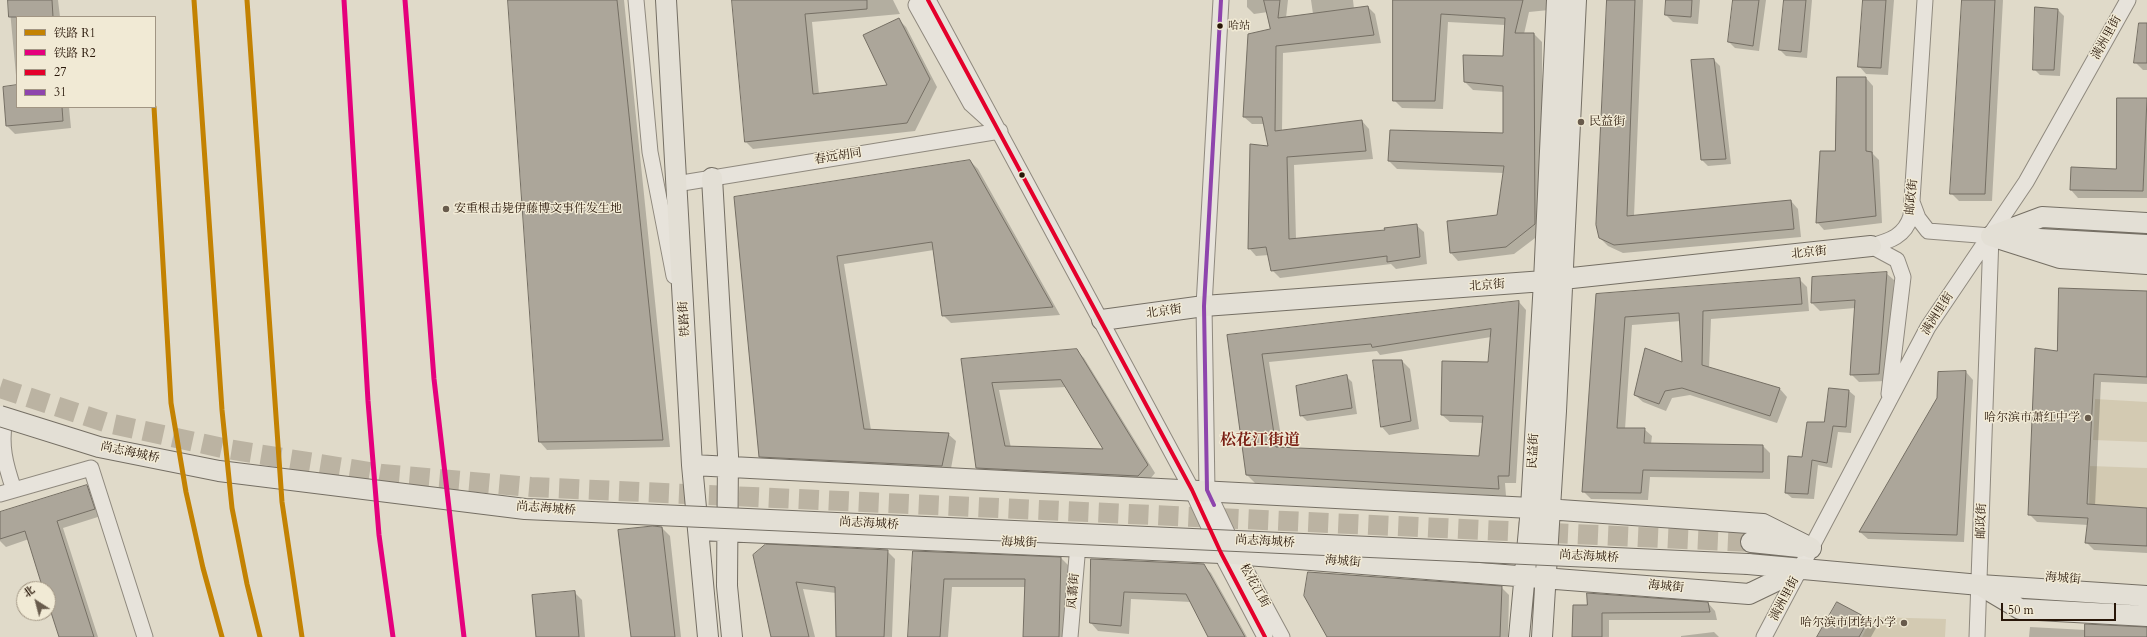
<!DOCTYPE html>
<html>
<head>
<meta charset="utf-8">
<style>
  body { margin:0 }
  #map { position:relative; width:2147px; height:637px; overflow:hidden; background:#e0dac9; font-family:Cardo,"Noto Serif SC",serif }
  canvas { display:block }
  .legend { position:absolute; left:16px; top:16px; width:140px; height:92px; box-sizing:border-box; background:#f1ead5; border:1px solid #a19583; margin:0; padding:5px 7px; list-style:none; font-size:12px; color:#281608 }
  .legend li { display:flex; align-items:center; gap:8px; height:20px }
  .legend b { width:20px; border:1px solid #a19583 }
  .north { position:absolute; left:16px; top:581px; width:40px; height:40px; box-sizing:border-box; background:#f1ead5; border:1px solid #a19583; border-radius:50%; rotate:324deg; font-size:11px; font-weight:700; line-height:16px; text-align:center; color:#281608 }
  .north::after { content:''; display:block; margin:auto; width:14px; height:18px; background:#685b4c; clip-path:polygon(50% 0,100% 100%,50% 72%,0 100%) }
  .scale { position:absolute; left:2001px; top:603px; width:115px; height:18px; box-sizing:border-box; border:2px solid #281608; border-top:0; padding-left:5px; font-size:12px; line-height:14px; white-space:nowrap; color:#281608; -webkit-text-stroke:3px #f1ead5; paint-order:stroke }
</style>
</head>
<body>
<div id="map">
<canvas width="2147" height="637"></canvas>
<ul class="legend">
<li><b style="height:5px;background:#c38202"></b>铁路 R1</li>
<li><b style="height:5px;background:#e5007d"></b>铁路 R2</li>
<li><b style="height:5px;background:#e4002b"></b>27</li>
<li><b style="height:5px;background:#8e44ad"></b>31</li>
</ul>
<div class="north">北</div>
<div class="scale">50 m</div>
</div>
<script>
const ctx = document.querySelector('canvas').getContext('2d');
ctx.lineJoin = 'round';
function paint(path, color) { ctx.fillStyle = color; ctx.fill(path, 'evenodd'); }
function strokePath(path, color, width, dash) { ctx.strokeStyle = color; ctx.lineWidth = width; ctx.lineCap = dash ? 'butt' : 'round'; ctx.setLineDash(dash || []); ctx.stroke(path); }
function write(font, color, halo, rows, align = 'center') {
  ctx.font = font + ' Cardo,"Noto Serif SC",serif'; ctx.lineWidth = 3; ctx.setLineDash([]); ctx.textBaseline = 'middle'; ctx.strokeStyle = halo; ctx.fillStyle = color; for (const [text, x, y, turn = 0] of rows) {
    ctx.save(); ctx.translate(x, y); ctx.rotate((+turn || 0) * Math.PI / 180); ctx.textAlign = isNaN(turn) ? turn : align; if (halo) ctx.strokeText(text, 0, 0); ctx.fillText(text, 0, 0); ctx.restore();
  }
}
paint(new Path2D(`
  M 2095,399 L 2147,402 L 2147,442 L 2093,440 Z
  M 2090,466 L 2147,468 L 2147,509 L 2089,507 Z
  M 1872,617 L 1946,619 L 1945,637 L 1862,637 Z`), '#d3cab2');
paint(new Path2D(`
  M 9,0 L 58,0 L 60,17 L 17,17 L 17,107 L 69,107 L 71,128 L 15,134 L 7,126 L 4,88 L 17,86 Z
  M 509,0 L 624,0 L 670,447 L 547,450 L 540,442 Z
  M 733,0 L 893,0 L 900,14 L 812,22 L 819,94 L 888,86 L 898,19 L 906,27 L 937,87 L 915,131 L 753,149 L 746,142 Z
  M 1247,0 L 1288,0 L 1286,18 L 1313,14 L 1311,0 L 1353,0 L 1354,9 L 1368,7 L 1375,14 L 1381,43 L 1283,53 L 1282,131 L 1362,121 L 1369,129 L 1373,159 L 1294,165 L 1296,239 L 1386,231 L 1416,225 L 1424,232 L 1427,264 L 1396,269 L 1391,264 L 1280,278 L 1272,270 L 1269,255 L 1256,256 L 1249,248 L 1269,147 L 1265,124 L 1252,124 L 1244,117 L 1271,30 L 1268,12 L 1254,14 L 1247,7 Z
  M 1394,0 L 1549,0 L 1549,10 L 1529,12 L 1524,34 L 1534,34 L 1542,42 L 1543,232 L 1514,254 L 1458,261 L 1451,253 L 1448,222 L 1498,216 L 1504,173 L 1397,169 L 1389,161 L 1504,134 L 1504,92 L 1473,90 L 1465,82 L 1504,57 L 1505,25 L 1448,22 L 1443,109 L 1402,108 L 1394,100 Z
  M 1609,0 L 1643,0 L 1634,216 L 1791,201 L 1798,209 L 1801,237 L 1623,253 L 1608,246 L 1600,238 Z
  M 1667,0 L 1700,0 L 1698,24 L 1673,22 L 1666,15 Z
  M 1734,0 L 1766,0 L 1759,51 L 1735,48 L 1729,42 Z
  M 1785,0 L 1812,0 L 1807,58 L 1786,56 L 1780,50 Z
  M 1864,0 L 1894,0 L 1888,75 L 1866,74 L 1859,66 Z
  M 1963,0 L 2003,0 L 1992,201 L 1959,201 L 1951,193 Z
  M 2058,10 L 2064,16 L 2060,76 L 2040,75 L 2034,69 Z
  M 2147,36 L 2147,70 L 2143,70 L 2135,62 Z
  M 1714,60 L 1720,66 L 1731,164 L 1708,166 L 1702,160 Z
  M 1866,78 L 1873,86 L 1873,154 L 1879,160 L 1882,223 L 1824,230 L 1817,222 L 1835,152 Z
  M 2118,99 L 2147,99 L 2147,198 L 2078,198 L 2071,190 L 2117,170 Z
  M 970,161 L 978,169 L 1060,315 L 951,323 L 943,315 L 934,250 L 844,264 L 871,430 L 948,434 L 956,441 L 950,474 L 768,464 L 760,456 L 735,198 Z
  M 1886,273 L 1894,280 L 1887,381 L 1859,382 L 1851,374 L 1855,308 L 1820,311 L 1812,303 L 1813,278 Z
  M 1799,279 L 1807,287 L 1809,311 L 1711,319 L 1709,368 L 1780,389 L 1787,397 L 1777,423 L 1690,395 L 1672,398 L 1666,411 L 1643,402 L 1635,395 L 1683,363 L 1681,321 L 1632,325 L 1625,429 L 1644,429 L 1652,436 L 1651,444 L 1763,446 L 1770,453 L 1770,479 L 1650,477 L 1648,500 L 1591,499 L 1583,491 L 1597,295 Z
  M 2147,292 L 2147,384 L 2101,382 L 2095,506 L 2147,509 L 2147,553 L 2094,550 L 2086,542 L 2088,525 L 2037,522 L 2029,514 L 2058,352 Z
  M 1519,302 L 1526,310 L 1516,483 L 1505,483 L 1506,496 L 1255,483 L 1247,475 L 1228,336 ZM 1491,337 L 1488,363 L 1442,415 L 1450,422 L 1483,423 L 1480,457 L 1283,449 L 1269,362 L 1377,351 L 1380,355 Z
  M 1076,350 L 1084,358 L 1155,473 L 1146,484 L 985,475 L 977,468 L 962,360 ZM 1067,387 L 1105,450 L 1011,448 L 999,390 Z
  M 1402,361 L 1410,369 L 1419,429 L 1389,435 L 1382,427 Z
  M 1966,372 L 1973,380 L 1964,542 L 1868,539 L 1860,532 Z
  M 1347,377 L 1352,382 L 1357,414 L 1307,421 L 1301,415 Z
  M 1849,391 L 1855,396 L 1851,433 L 1838,432 L 1832,468 L 1818,465 L 1814,499 L 1792,498 L 1786,493 L 1803,458 L 1824,424 Z
  M 87,486 L 94,493 L 101,516 L 63,528 L 98,637 L 60,637 L 48,600 L 48,589 L 44,589 L 29,539 L 6,547 L 0,541 L 0,513 Z
  M 662,528 L 670,536 L 681,637 L 632,637 Z
  M 887,551 L 895,559 L 892,637 L 837,637 L 836,593 L 803,589 L 815,637 L 772,637 L 754,555 Z
  M 914,552 L 1061,558 L 1069,566 L 1066,637 L 1024,637 L 1025,587 L 952,587 L 948,637 L 909,637 Z
  M 1092,560 L 1203,565 L 1211,573 L 1247,637 L 1209,637 L 1191,602 L 1131,599 L 1129,634 L 1098,631 L 1091,623 Z
  M 1501,587 L 1509,595 L 1508,637 L 1328,637 Z
  M 574,592 L 582,600 L 585,637 L 537,637 Z
  M 1708,603 L 1715,611 L 1717,620 L 1609,620 L 1609,637 L 1573,637 L 1574,606 Z
  M 1838,604 L 1869,620 L 1876,628 L 1871,637 L 1818,637 Z
  M 2030,627 L 2086,630 L 2147,628 L 2147,637 L 2029,637 Z
  M 1714,632 L 1719,637 L 1681,637 L 1681,636 Z`), '#0003');
const building = new Path2D(`
  M 8,0 L 52,0 L 53,17 L 9,17 Z
  M 508,0 L 617,0 L 663,440 L 539,442 Z
  M 732,0 L 867,0 L 867,9 L 805,14 L 813,94 L 887,85 L 863,35 L 899,18 L 930,79 L 907,123 L 745,142 Z
  M 1264,0 L 1280,0 L 1278,18 L 1368,6 L 1374,35 L 1276,46 L 1275,131 L 1362,120 L 1366,151 L 1287,157 L 1289,239 L 1385,230 L 1384,228 L 1417,224 L 1420,257 L 1387,262 L 1387,256 L 1271,271 L 1266,247 L 1248,249 L 1250,144 L 1268,146 L 1262,117 L 1243,117 L 1248,34 L 1270,29 Z
  M 1393,0 L 1523,0 L 1515,33 L 1534,33 L 1535,224 L 1506,247 L 1450,253 L 1447,221 L 1497,215 L 1504,166 L 1388,161 L 1390,130 L 1503,133 L 1503,86 L 1464,82 L 1463,55 L 1503,56 L 1505,18 L 1441,14 L 1435,101 L 1393,101 Z
  M 1607,0 L 1635,0 L 1627,216 L 1791,200 L 1794,229 L 1614,245 L 1599,238 L 1596,225 Z
  M 1666,0 L 1692,0 L 1691,17 L 1665,15 Z
  M 1733,0 L 1759,0 L 1753,46 L 1728,42 Z
  M 1784,0 L 1806,0 L 1801,52 L 1779,50 Z
  M 1863,0 L 1886,0 L 1881,68 L 1858,67 Z
  M 1962,0 L 1995,0 L 1985,194 L 1950,194 Z
  M 2035,7 L 2058,9 L 2054,70 L 2033,70 Z
  M 2139,23 L 2147,23 L 2147,63 L 2134,63 Z
  M 1714,59 L 1726,159 L 1701,160 L 1691,60 Z
  M 1837,77 L 1866,77 L 1866,151 L 1872,152 L 1876,216 L 1816,223 L 1820,151 L 1835,151 Z
  M 17,85 L 17,107 L 62,107 L 63,121 L 6,126 L 3,87 Z
  M 2117,98 L 2147,98 L 2143,191 L 2070,190 L 2071,167 L 2116,169 Z
  M 970,160 L 1053,307 L 942,316 L 932,242 L 837,256 L 864,429 L 949,433 L 942,466 L 759,457 L 734,197 Z
  M 1887,272 L 1879,374 L 1850,375 L 1855,300 L 1811,303 L 1812,277 Z
  M 1800,278 L 1802,304 L 1703,311 L 1702,365 L 1780,388 L 1770,416 L 1682,388 L 1665,391 L 1659,404 L 1634,395 L 1645,348 L 1682,362 L 1679,313 L 1625,317 L 1617,428 L 1645,428 L 1644,443 L 1763,445 L 1763,472 L 1643,470 L 1641,493 L 1582,492 L 1596,294 Z
  M 2059,288 L 2147,291 L 2147,377 L 2094,374 L 2087,504 L 2147,508 L 2147,546 L 2085,543 L 2088,518 L 2028,515 L 2035,348 L 2057,351 Z
  M 1519,301 L 1509,476 L 1498,476 L 1499,489 L 1246,475 L 1227,335 ZM 1491,329 L 1488,362 L 1442,361 L 1441,415 L 1483,416 L 1479,456 L 1276,447 L 1262,354 L 1371,344 L 1372,347 Z
  M 1077,349 L 1148,465 L 1138,476 L 976,468 L 961,359 ZM 1061,380 L 1103,449 L 1005,446 L 992,383 Z
  M 1373,360 L 1402,360 L 1411,421 L 1381,427 Z
  M 1966,371 L 1957,535 L 1859,532 L 1937,398 L 1938,372 Z
  M 1347,375 L 1352,408 L 1300,416 L 1296,386 Z
  M 1829,388 L 1849,390 L 1846,427 L 1833,426 L 1827,463 L 1812,460 L 1808,494 L 1785,493 L 1788,456 L 1802,457 L 1807,422 L 1824,422 Z
  M 87,485 L 95,509 L 57,521 L 94,637 L 59,637 L 48,603 L 48,589 L 43,589 L 25,531 L 0,539 L 0,512 Z
  M 653,526 L 662,527 L 675,637 L 631,637 L 618,530 Z
  M 766,544 L 888,550 L 884,637 L 836,637 L 835,587 L 796,582 L 809,637 L 771,637 L 753,555 Z
  M 913,551 L 1061,557 L 1059,637 L 1023,637 L 1025,579 L 944,579 L 940,637 L 908,637 Z
  M 1091,559 L 1204,564 L 1245,637 L 1208,637 L 1186,594 L 1124,592 L 1121,626 L 1090,623 Z
  M 1308,572 L 1502,586 L 1500,637 L 1327,637 L 1304,596 Z
  M 575,591 L 579,637 L 536,637 L 532,595 Z
  M 1587,593 L 1708,602 L 1710,612 L 1602,613 L 1602,637 L 1572,637 L 1573,605 L 1587,605 Z
  M 1837,602 L 1869,619 L 1859,637 L 1817,637 Z
  M 2085,624 L 2147,627 L 2147,637 L 2085,637 Z`);
paint(building, '#aca69a');
strokePath(building, '#756f64', 1);
strokePath(new Path2D(`
  M 0,388 L 108,423 L 227,449 L 382,474 L 531,487 L 1751,542`), '#bbb3a2', 20, [20, 10]);
const minor = new Path2D(`
  M 636,0 L 650,152 L 674,276
  M 928,0 L 1192,490 L 1221,553 L 1265,637
  M 1221,0 L 1204,306 L 1207,490 L 1237,554 L 1282,637
  M 916,5 L 971,104 L 992,123
  M 676,184 L 1000,131
  M 1912,202 L 1918,218 L 1928,231 L 1991,236 L 1977,637
  M 1871,246 C 1890,241 1905,236 1911,216 L 1925,0
  M 1871,246 L 1897,260 L 1903,277 L 1889,394
  M 5,418 C 0,445 5,464 14,490
  M 0,494 L 91,468 L 145,637
  M 1070,637 L 1078,545
  M 1764,637 L 1928,327 L 2026,182 L 2128,0`);
const major = new Path2D(`
  M 666,0 L 692,465 L 708,637
  M 712,178 L 728,455 L 727,586 L 732,637
  M 1991,236 L 2042,217 L 2147,223
  M 1991,236 L 2060,258 L 2147,264
  M 2021,238 L 2147,245
  M 1102,320 L 1204,306 L 1544,281 L 1871,246
  M 692,465 L 1531,508 L 1763,524 L 1811,548
  M 699,530 L 1221,553 L 1749,594 L 1801,569
  M 1751,542 L 1799,547
  M 1748,564 L 1980,585 L 2147,596
  M 1983,587 L 2020,609 L 2147,616
  M 1519,637 L 1531,508 L 1544,281 L 1557,0
  M 1542,637 L 1556,411 L 1576,0`);
strokePath(minor, '#8f897e', 17);
strokePath(major, '#756f64', 22);
strokePath(minor, '#e7e3db', 15);
strokePath(major, '#e3dfd5', 20);
const majorBridge = new Path2D(`
  M 0,416 L 99,447 L 219,471 L 525,509 L 1748,564`);
strokePath(majorBridge, '#756f64', 22, []);
strokePath(majorBridge, '#e3dfd5', 20);
strokePath(new Path2D(`
  M 928,0 L 1192,490 L 1221,553 L 1265,637`), '#e4002b', 4);
strokePath(new Path2D(`
  M 1214,505 L 1207,490 L 1204,306 L 1221,0`), '#8e44ad', 4);
strokePath(new Path2D(`
  M 194,0 L 222,410 L 232,508 L 247,584 L 260,637
  M 247,0 L 282,502 L 302,637
  M 154,107 L 171,403 L 186,492 L 203,568 L 222,637`), '#c38202', 5);
strokePath(new Path2D(`
  M 344,0 L 368,401 L 379,535 L 393,637
  M 405,0 L 434,379 L 464,637`), '#e5007d', 5);
for (const [x, y, r, color] of [
  [1220,26,3.5,"#281608"],
  [1581,122,4,"#685b4c"],
  [1022,175,3.5,"#281608"],
  [446,209,4,"#685b4c"],
  [2088,418,4,"#685b4c"],
  [1904,623,4,"#685b4c"]
]) { const dot = new Path2D(); dot.arc(x, y, r, 0, 2 * Math.PI); ctx.fillStyle = color; ctx.fill(dot); strokePath(dot, '#f1ead5', 1.5); }
write('11px', '#281608', '#f1ead5', [
  ["哈站",1228,26]
], 'left');
write('12px', '#281608', '#f1ead5', [
  ["满洲里街",2107,38,-61],
  ["春远胡同",838,157,-9],
  ["邮政街",1912,197,-84],
  ["北京街",1809,253,-6],
  ["北京街",1487,286,-4],
  ["北京街",1164,312,-8],
  ["满洲里街",1938,314,-57],
  ["铁路街",685,319,-94],
  ["民益街",1534,451,-87],
  ["尚志海城桥",130,453,12],
  ["尚志海城桥",546,509,4],
  ["邮政街",1982,521,-88],
  ["尚志海城桥",869,524,3],
  ["尚志海城桥",1265,542,3],
  ["海城街",1019,543,2],
  ["尚志海城桥",1589,557,3],
  ["海城街",1343,562,4],
  ["海城街",2063,579,4],
  ["松花江街",1254,586,61],
  ["海城街",1666,587,5],
  ["凤翥街",1074,591,-85],
  ["满洲里街",1785,599,-62]
]);
write('12px', '#281608', '#f1ead5', [
  ["民益街",1589,122],
  ["安重根击毙伊藤博文事件发生地",454,209],
  ["哈尔滨市萧红中学",2080,418,"right"],
  ["哈尔滨市团结小学",1896,623,"right"]
], 'left');
write('bold 16px', '#7a1f14', '#f1ead5', [
  ["松花江街道",1260,441]
]);
</script>
</body>
</html>
